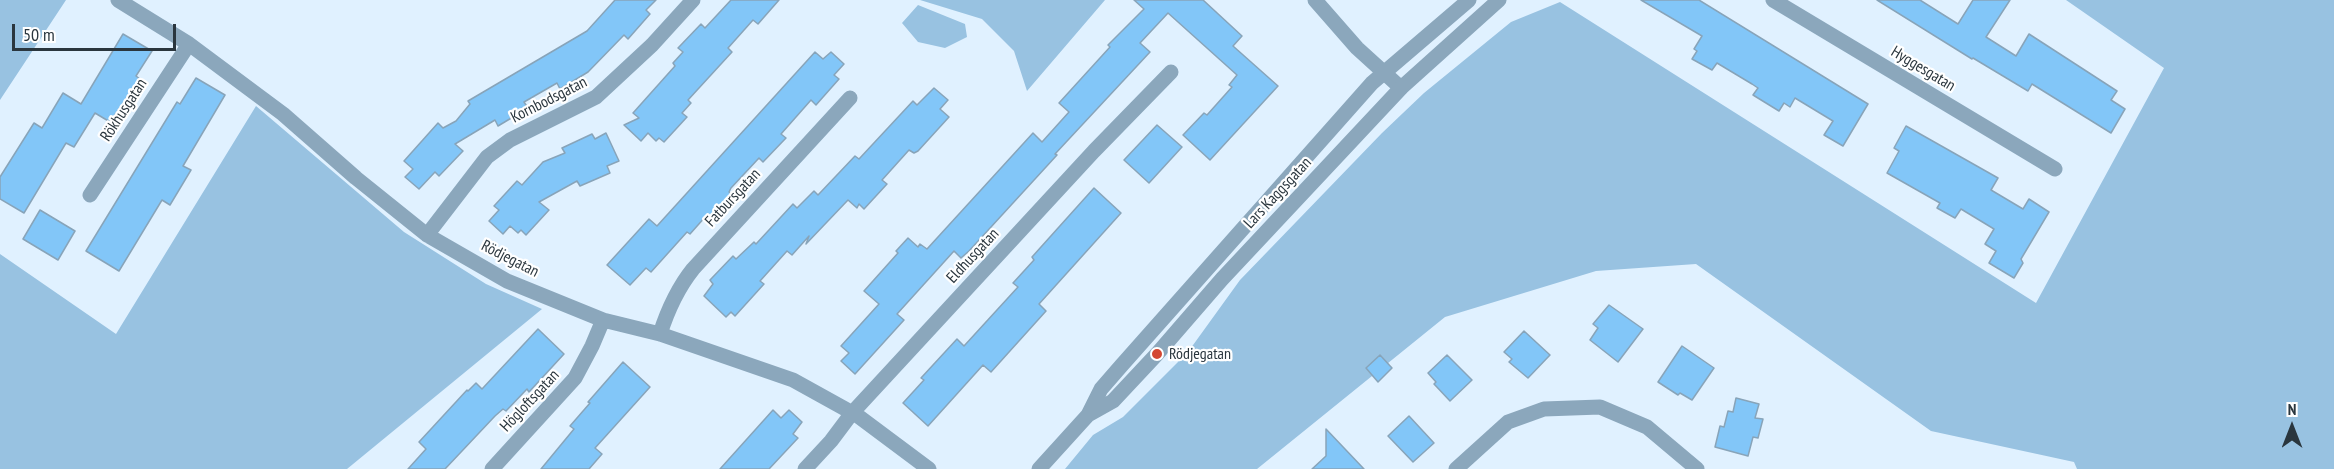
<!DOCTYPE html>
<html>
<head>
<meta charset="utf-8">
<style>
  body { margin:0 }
  #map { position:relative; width:2334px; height:469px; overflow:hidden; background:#e0f1ff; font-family:"PT Sans Narrow",sans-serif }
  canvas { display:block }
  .north { position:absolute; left:2262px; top:397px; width:60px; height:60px; -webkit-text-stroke:4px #fff; paint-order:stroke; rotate:0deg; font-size:16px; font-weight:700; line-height:24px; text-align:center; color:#2a363e }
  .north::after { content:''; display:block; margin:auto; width:21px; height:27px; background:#2a363e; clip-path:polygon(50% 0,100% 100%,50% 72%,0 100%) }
  .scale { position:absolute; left:12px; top:24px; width:164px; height:27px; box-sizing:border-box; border:3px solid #2a363e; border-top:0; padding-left:8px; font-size:18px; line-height:21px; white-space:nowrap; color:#2a363e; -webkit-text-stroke:4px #fff; paint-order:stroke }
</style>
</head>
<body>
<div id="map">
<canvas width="2334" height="469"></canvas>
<div class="north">N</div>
<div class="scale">50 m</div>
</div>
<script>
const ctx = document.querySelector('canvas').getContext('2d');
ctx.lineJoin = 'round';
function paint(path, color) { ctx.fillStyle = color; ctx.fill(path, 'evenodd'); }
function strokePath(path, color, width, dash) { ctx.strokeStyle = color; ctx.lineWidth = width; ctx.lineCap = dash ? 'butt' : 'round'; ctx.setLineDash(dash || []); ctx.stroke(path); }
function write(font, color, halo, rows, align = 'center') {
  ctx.font = font + ' "PT Sans Narrow",sans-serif'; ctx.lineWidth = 4.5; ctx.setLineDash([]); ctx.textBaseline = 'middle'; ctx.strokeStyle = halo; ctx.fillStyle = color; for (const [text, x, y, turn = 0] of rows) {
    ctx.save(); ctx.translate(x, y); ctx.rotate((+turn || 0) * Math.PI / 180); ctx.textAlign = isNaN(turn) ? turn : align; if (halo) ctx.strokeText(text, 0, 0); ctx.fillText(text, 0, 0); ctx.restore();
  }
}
paint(new Path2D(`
  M 0,0 L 66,0 L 0,100 Z
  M 920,0 L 1105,0 L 1027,91 L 1014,51 L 982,19 Z
  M 2066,0 L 2334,0 L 2334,469 L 2077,469 L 2074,462 L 1931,431 L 1696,264 L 1596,271 L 1445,317 L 1257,469 L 1065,469 L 1093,435 L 1123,417 L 1188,352 L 1240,280 L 1382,133 L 1424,93 L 1511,22 L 1560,2 L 2036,303 L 2164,68 Z
  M 918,5 L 965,24 L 967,37 L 945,48 L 918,42 L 902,23 Z
  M 256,106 L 404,232 L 486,284 L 542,309 L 347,469 L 0,469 L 0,254 L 116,334 Z`), '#98c2e1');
const building = new Path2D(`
  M 615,0 L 656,0 L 646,10 L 650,14 L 628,39 L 624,35 L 588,72 L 560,89 L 557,83 L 524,102 L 528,108 L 498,126 L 495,120 L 455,144 L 463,151 L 439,176 L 435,172 L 419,189 L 405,177 L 413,169 L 404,161 L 438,123 L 443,128 L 456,121 L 470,104 L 468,101 L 587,31 Z
  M 731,0 L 779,0 L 758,24 L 753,20 L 728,48 L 732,52 L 688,100 L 691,103 L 682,113 L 687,117 L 664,142 L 659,138 L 656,141 L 648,133 L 641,141 L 624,125 L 639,118 L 633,113 L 675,66 L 673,63 L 683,52 L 678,48 L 701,24 L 705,28 Z
  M 1134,0 L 1203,0 L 1242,36 L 1233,46 L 1278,86 L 1210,160 L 1183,135 L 1204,113 L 1207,115 L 1232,87 L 1229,85 L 1237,75 L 1168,13 L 1140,43 L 1150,52 L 1055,154 L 1057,155 L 969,251 L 961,258 L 954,251 L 897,314 L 904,320 L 855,374 L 841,361 L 849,353 L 841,346 L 879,304 L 864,291 L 898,253 L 896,251 L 908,238 L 918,247 L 920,244 L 927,249 L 1033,133 L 1042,142 L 1069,112 L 1059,103 L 1110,47 L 1108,45 L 1144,9 Z
  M 1641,0 L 1699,0 L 1868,104 L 1843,146 L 1824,135 L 1833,121 L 1795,98 L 1790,107 L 1784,103 L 1779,111 L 1753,95 L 1758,88 L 1752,84 L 1717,63 L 1712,70 L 1692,59 L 1697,51 L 1694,49 L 1702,36 Z
  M 1877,0 L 1920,0 L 1958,24 L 1973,0 L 2010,0 L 1986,37 L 2016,56 L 2029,34 L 2117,91 L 2111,100 L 2125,109 L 2111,133 L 2032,84 L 2028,91 L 1973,58 L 1972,59 Z
  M 123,34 L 152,51 L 136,76 L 140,79 L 110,122 L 95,113 L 74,147 L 66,143 L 24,213 L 0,199 L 0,177 L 34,123 L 42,128 L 63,93 L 81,104 Z
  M 815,52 L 823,59 L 831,52 L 844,64 L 834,75 L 839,79 L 816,105 L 811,100 L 781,134 L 786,138 L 763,162 L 759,158 L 731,188 L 729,192 L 734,196 L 711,221 L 706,216 L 690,234 L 687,232 L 651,272 L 646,268 L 630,285 L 607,265 L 649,219 L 657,226 Z
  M 196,78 L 225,95 L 183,166 L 191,170 L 170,205 L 162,200 L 119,271 L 86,251 L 177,102 L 180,104 Z
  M 934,88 L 948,100 L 940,109 L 949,117 L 918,151 L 914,153 L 909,150 L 882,180 L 887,184 L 864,209 L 859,204 L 857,208 L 848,200 L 806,244 L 809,236 L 792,255 L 787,251 L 760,281 L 764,284 L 735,316 L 731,312 L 726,317 L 704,296 L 713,284 L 710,280 L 733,256 L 736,259 L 754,242 L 756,244 L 793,204 L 797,208 L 814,191 L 818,195 L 855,156 L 859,159 L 913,101 L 917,105 Z
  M 1157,125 L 1182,147 L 1149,183 L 1124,160 Z
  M 1906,126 L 1998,178 L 1991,190 L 2023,209 L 2029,199 L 2049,212 L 2021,259 L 2023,263 L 2014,278 L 1989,263 L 1996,251 L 1985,244 L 1994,229 L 1961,209 L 1955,218 L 1937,208 L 1940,203 L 1887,173 L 1899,151 L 1894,148 Z
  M 606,133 L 619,161 L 607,166 L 610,173 L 580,186 L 577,181 L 539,202 L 549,210 L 526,235 L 521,230 L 518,233 L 510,226 L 503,234 L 489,221 L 499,210 L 494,206 L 517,181 L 522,185 L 543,162 L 565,153 L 562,148 L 592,134 L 595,139 Z
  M 1094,188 L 1121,213 L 1039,304 L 1046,311 L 991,372 L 983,365 L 928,426 L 903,403 L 924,380 L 921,378 L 957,339 L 964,346 L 1018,287 L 1013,283 L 1034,260 L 1032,257 Z
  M 40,210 L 75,231 L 58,260 L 23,239 Z
  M 1609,305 L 1643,329 L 1618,362 L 1590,340 L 1598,328 L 1593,324 Z
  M 538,329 L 564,354 L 529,392 L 527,389 L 506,411 L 503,409 L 495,416 L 445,469 L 408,469 L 426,449 L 419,442 L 467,390 L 468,391 L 476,383 L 482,389 Z
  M 1524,331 L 1550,355 L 1528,378 L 1509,362 L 1512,359 L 1504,352 Z
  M 1682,346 L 1714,368 L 1692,400 L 1680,393 L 1678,395 L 1658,382 Z
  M 1380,355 L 1392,368 L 1378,382 L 1366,368 Z
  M 1447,355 L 1472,380 L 1450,401 L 1434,384 L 1436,382 L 1428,373 Z
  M 623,362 L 650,387 L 595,448 L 602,454 L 589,469 L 541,469 L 574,429 L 570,426 L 590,403 L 588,402 Z
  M 1736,398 L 1759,404 L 1755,418 L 1763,419 L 1758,438 L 1753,437 L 1748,456 L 1715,447 L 1720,426 L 1724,427 L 1728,411 L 1733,412 Z
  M 773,410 L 781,418 L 789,410 L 802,422 L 793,434 L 798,438 L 769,469 L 720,469 Z
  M 1409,416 L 1434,443 L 1413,462 L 1388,436 Z
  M 1326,429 L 1364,469 L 1312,469 L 1326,456 Z`);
paint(building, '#82c6f8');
strokePath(building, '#88a4b9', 1.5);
strokePath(new Path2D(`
  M 118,0 L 189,44 L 283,114 L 356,178 L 427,235 L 507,281 L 603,320 L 660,334 L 793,380 L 858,416 L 929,469
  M 1315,0 L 1357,48 L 1401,88
  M 1773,0 L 2055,169
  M 90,195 L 189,44
  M 427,235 L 487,157 L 510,140 L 596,97 L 652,45 L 693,0
  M 660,334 C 668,309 677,289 693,269 L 850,98
  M 492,469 L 575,378 L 592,346 L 603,320
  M 805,469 L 831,441 L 852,413 L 1094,151 L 1171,72
  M 1456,469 L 1508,422 L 1544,409 L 1600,407 L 1647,427 L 1697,469`), '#8ba7bc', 15);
strokePath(new Path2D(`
  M 1088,415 L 1113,401 L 1157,354 L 1222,279 L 1401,88 L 1499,0
  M 1039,469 L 1088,415 L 1101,389 L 1121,366 L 1372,83 L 1469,0`), '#8ba7bc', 15);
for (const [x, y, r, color] of [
  [1157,354,6,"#d34732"]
]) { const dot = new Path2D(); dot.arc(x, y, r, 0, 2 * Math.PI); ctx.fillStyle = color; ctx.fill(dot); strokePath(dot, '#fff', 2); }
write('16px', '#2a363e', '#fff', [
  ["Hyggesgatan",1923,69,31],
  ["Kornbodsgatan",549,100,-27],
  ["Rökhusgatan",124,110,-57],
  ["Lars Kaggsgatan",1278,193,-47],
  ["Fatbursgatan",733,198,-47],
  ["Eldhusgatan",973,256,-47],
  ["Rödjegatan",510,259,27],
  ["Högloftsgatan",530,401,-47]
]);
write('16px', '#2a363e', '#fff', [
  ["Rödjegatan",1169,354]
], 'left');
</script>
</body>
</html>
